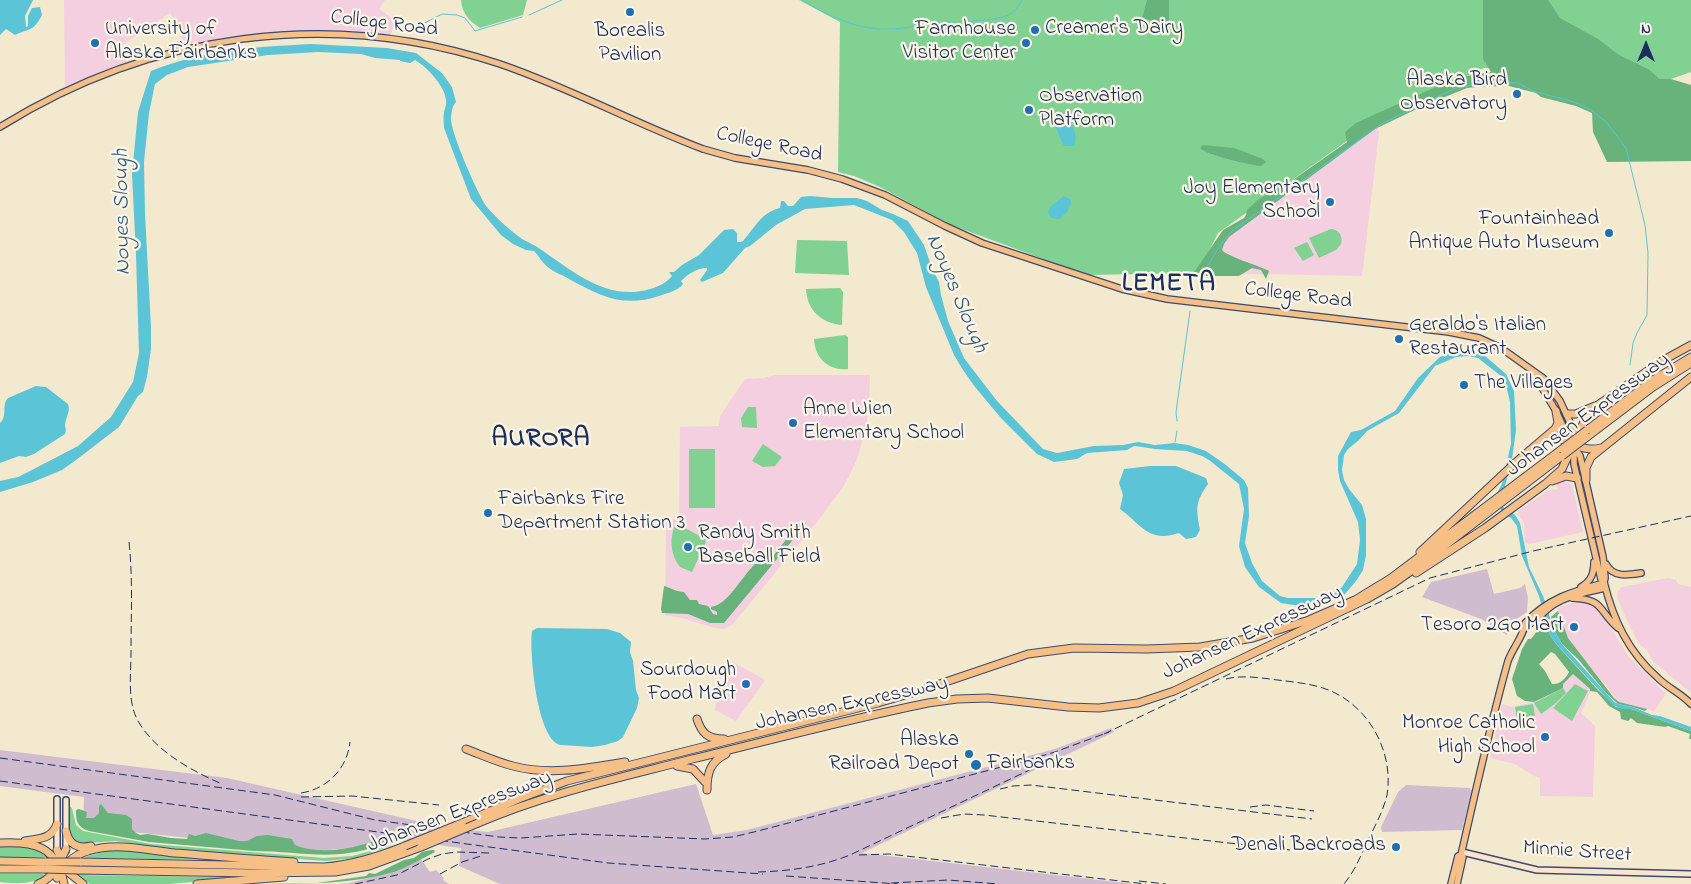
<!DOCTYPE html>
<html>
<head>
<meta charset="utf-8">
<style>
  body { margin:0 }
  #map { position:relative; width:1691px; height:884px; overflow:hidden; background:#f3e9ce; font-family:"Indie Flower",sans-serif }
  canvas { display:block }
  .north { position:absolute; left:1621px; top:20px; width:50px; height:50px; -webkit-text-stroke:4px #fcf5e5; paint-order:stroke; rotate:0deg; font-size:14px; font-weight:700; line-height:20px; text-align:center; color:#1b2f5e }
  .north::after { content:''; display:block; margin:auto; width:18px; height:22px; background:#1b2f5e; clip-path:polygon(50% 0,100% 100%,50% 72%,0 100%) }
</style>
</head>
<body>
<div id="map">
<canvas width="1691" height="884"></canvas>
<div class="north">N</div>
</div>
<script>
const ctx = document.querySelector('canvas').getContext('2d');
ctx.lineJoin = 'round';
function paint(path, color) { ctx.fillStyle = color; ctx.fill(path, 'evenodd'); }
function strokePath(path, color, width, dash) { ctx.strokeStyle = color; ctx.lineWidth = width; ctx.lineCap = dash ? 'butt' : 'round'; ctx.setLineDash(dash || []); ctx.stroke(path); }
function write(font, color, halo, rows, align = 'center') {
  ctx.font = font + ' "Indie Flower",sans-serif'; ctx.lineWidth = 4.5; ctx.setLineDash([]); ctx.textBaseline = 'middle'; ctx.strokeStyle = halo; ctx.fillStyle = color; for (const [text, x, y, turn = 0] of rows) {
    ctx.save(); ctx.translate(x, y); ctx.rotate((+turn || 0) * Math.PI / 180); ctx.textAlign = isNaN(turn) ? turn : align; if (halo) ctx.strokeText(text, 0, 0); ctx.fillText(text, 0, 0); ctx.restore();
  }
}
paint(new Path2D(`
  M 64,0 L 385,0 L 379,9 L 392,18 L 393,29 L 390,36 L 320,32 L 265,34 L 205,42 L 169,50 L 185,32 L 170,13 L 124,44 L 128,57 L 127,61 L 65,87 Z
  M 1377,126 L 1379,133 L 1362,276 L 1203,273 L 1227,236 Z
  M 775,375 L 870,375 L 869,402 L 866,428 L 857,459 L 850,474 L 843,487 L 818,521 L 732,625 L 723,629 L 715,628 L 686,619 L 665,615 L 666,520 L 679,519 L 680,427 L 719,426 L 720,416 L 745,379 L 764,378 Z
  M 1563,480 L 1572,485 L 1583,532 L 1529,544 L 1525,543 L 1524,524 L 1517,512 L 1547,491 L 1558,489 L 1555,482 Z
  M 1668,578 L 1676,580 L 1678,584 L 1691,587 L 1691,693 L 1653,661 L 1647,650 L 1639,644 L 1625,616 L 1617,597 L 1618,591 L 1622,587 Z
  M 1580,602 L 1595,607 L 1603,616 L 1629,657 L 1666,694 L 1654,711 L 1619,702 L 1582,657 L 1568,638 L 1557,609 L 1570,603 Z
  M 733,662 L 765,680 L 736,721 L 715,710 L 719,692 Z
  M 1573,674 L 1591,690 L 1581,713 L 1595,726 L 1593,797 L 1540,796 L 1540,778 L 1534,776 L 1515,764 L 1490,758 L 1502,704 L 1512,707 L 1534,702 L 1562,688 L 1562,684 Z`), '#f3cfe0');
paint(new Path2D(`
  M 1487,569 L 1494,594 L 1520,588 L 1525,584 L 1528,598 L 1527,612 L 1515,620 L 1507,635 L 1481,619 L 1422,597 L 1431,582 Z
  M 1111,728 L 1114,732 L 862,853 L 1135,884 L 500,884 L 459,866 L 461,848 L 386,838 L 363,847 L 317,851 L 83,827 L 84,797 L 0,786 L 0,750 L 227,778 L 443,827 L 488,832 L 696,784 L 713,835 L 747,830 L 1055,749 Z
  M 1406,785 L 1470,788 L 1472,791 L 1462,830 L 1382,832 L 1381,827 L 1398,792 Z
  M 421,859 L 430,872 L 436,870 L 444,878 L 443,880 L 449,884 L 338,884 L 349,883 L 392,872 Z`), '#cfbdcf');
paint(new Path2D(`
  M 461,0 L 527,0 L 523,15 L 480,28 C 469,21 462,13 461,0 Z
  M 799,0 L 1691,0 L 1691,72 L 1671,79 L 1660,79 L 1650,70 L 1598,65 L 1484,68 L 1382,116 L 1218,233 L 1198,273 L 1087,275 L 951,225 L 880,187 L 854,176 L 838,172 L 840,22 Z
  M 1331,229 C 1339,230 1343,235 1341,244 L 1336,250 L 1319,258 L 1309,238 Z
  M 797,240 L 847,241 L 849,275 L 795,273 Z
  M 1307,242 L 1314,255 L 1303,261 L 1294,248 Z
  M 840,288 L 843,292 L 842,325 C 821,323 807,310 806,289 Z
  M 845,335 L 848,337 L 848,369 C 829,371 815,359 814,339 Z
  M 748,407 L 756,407 L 757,428 L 742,427 L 741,418 Z
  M 763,444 L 782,457 L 775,466 L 763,467 L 752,461 Z
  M 689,449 L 715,449 L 715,508 L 689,508 Z
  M 676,523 L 705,539 L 706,542 L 692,572 L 680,567 C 670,555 669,537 676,523 Z
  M 1575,684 L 1588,691 L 1572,721 L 1553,708 Z
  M 1563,688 L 1566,693 L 1556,703 L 1541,714 L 1534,703 Z
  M 1533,704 L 1535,716 L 1517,719 L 1515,707 Z
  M 69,806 L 72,808 L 76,825 L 83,831 L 151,844 L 324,858 L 352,856 L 397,844 L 355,858 L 326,861 L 187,851 L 115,841 L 78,844 L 71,838 L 69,830 Z
  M 21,844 L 37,850 L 47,857 L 0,857 L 0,846 Z
  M 110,850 L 127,850 L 233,860 L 81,858 Z
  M 0,874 L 43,874 L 45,877 C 29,884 18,884 0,882 Z
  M 75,875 L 218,877 L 235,878 L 169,884 L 90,884 Z`), '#80d192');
paint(new Path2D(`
  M 1147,0 L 1169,0 L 1169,24 L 1167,25 L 1162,22 L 1142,19 Z
  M 1483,0 L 1548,0 L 1560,18 L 1598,39 L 1619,55 L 1650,70 L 1660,79 L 1671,79 L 1691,85 L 1691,161 L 1607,162 L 1593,132 L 1592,113 L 1576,106 L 1541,97 L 1536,93 L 1509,86 L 1477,87 L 1467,88 L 1425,105 L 1375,129 L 1229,237 L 1224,244 L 1222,250 C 1226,256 1260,266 1269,271 L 1266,279 L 1261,270 L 1252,268 L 1239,276 L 1190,276 L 1189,272 L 1195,271 L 1223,230 L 1244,218 L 1246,215 L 1247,210 L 1259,199 L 1290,182 L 1347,142 L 1345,132 L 1356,123 L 1378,113 L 1447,82 L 1467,76 L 1491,72 L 1483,59 Z
  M 1203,145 L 1234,148 L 1263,159 L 1266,162 L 1261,166 C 1250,165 1206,155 1200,148 Z
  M 803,522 L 806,523 L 806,524 L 724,623 L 710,623 L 688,614 L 662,613 L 661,609 L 664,586 C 671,588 677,592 684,592 L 690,600 L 697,600 L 699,604 L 708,606 L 713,614 L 717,615 L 717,612 L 711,609 L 711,607 C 728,605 742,576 755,564 L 761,564 L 761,560 L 774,555 L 789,536 L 800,523 Z
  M 1558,611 L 1568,638 L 1614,698 L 1619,702 L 1647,709 L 1645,711 L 1633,707 L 1618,704 L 1606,693 L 1578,659 L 1562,644 L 1554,630 L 1551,617 Z
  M 1547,625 L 1550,635 L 1556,644 L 1596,688 L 1616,707 L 1631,709 L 1691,731 L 1691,739 L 1689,739 L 1690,734 L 1668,726 L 1665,727 L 1637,723 L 1631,718 L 1628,721 L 1621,719 L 1620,712 L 1609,706 L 1597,692 L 1590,691 L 1590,689 L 1573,674 L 1563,684 L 1563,688 L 1534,702 L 1525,701 L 1517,696 L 1512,679 L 1522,649 L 1528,639 L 1531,639 L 1541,626 ZM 1551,652 L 1555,654 L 1569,672 C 1566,678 1560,685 1552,684 L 1545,671 L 1539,664 Z
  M 101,804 L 108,813 L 126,815 L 132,819 L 132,829 L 136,833 L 140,835 L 148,834 L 171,838 L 187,839 L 189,834 L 195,836 L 206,833 L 239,841 L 247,841 L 257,836 L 268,835 L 292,839 L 295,845 C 314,853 340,851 361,845 C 373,842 382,835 395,837 L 396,840 C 390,843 383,844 377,846 C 333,862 298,851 254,851 L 149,842 L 89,831 C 77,827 76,821 76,810 L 79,809 L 87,812 L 86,818 L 94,818 L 99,813 L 99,806 Z
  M 431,850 L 434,850 L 435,852 C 421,859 408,867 394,872 C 352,884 308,884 264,884 L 317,883 L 366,876 L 369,873 L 375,874 L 404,860 L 414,858 L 422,852 Z`), '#68b37c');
paint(new Path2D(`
  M 0,0 L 33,0 L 25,16 L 26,27 L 28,26 L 28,16 L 32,8 L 40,7 L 42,15 C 33,32 30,28 15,35 L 6,29 L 0,35 Z
  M 311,44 L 387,48 L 416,53 L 442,73 L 452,87 L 456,102 C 452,106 451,114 451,120 C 452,135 478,195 487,207 C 493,215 515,235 524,240 C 529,243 535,245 540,249 C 573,271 607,302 650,289 C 658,287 666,283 672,276 L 669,272 L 674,272 L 682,265 L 699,255 L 724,230 L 733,229 L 737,233 L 737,242 L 742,242 C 755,228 760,213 780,208 L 781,201 L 784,201 L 788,206 L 793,206 L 801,197 L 810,196 L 833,198 L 857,198 L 867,201 L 882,210 L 893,214 L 908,221 L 924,245 L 932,268 L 939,282 L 941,295 L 948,321 L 964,358 L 997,401 L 1043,449 L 1057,453 L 1094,446 L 1123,445 L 1138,442 L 1155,445 L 1174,443 L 1188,445 L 1206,451 L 1226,465 L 1244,480 L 1248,488 L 1249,516 L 1245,543 L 1252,563 L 1262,581 L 1280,596 L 1288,598 L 1327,598 L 1334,594 L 1342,587 L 1357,564 L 1360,540 L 1358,522 L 1340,481 L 1338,470 L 1338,456 L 1351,432 L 1361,430 L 1395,411 L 1418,378 L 1440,357 L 1454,352 L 1464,351 L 1484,355 L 1506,374 L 1514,391 L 1516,430 L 1512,459 L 1504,490 L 1503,507 L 1515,515 L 1520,523 L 1529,567 L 1543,596 L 1554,630 L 1562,644 L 1614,702 L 1618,704 L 1633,707 L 1652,715 L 1660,716 L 1691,727 L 1691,731 L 1631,709 L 1622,709 L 1613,705 L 1556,644 L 1550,635 L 1539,596 L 1522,556 L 1517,526 L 1511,518 L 1502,513 L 1496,495 L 1502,484 L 1511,444 L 1510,402 L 1506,385 L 1501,376 L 1478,358 L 1468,356 L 1456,357 L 1435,366 L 1399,413 L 1367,431 L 1359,440 L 1348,449 L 1344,455 L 1342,470 L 1344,480 L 1349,489 L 1362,505 L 1366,519 L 1366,555 L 1363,570 L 1356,581 L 1345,594 L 1325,603 L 1300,606 L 1281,603 L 1259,587 L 1245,567 L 1239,546 L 1244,509 L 1239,484 L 1209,460 L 1202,456 L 1187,451 L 1155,449 L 1142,447 L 1134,446 L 1127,450 L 1087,453 L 1077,459 L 1054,462 L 1037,454 L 1001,418 L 975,387 L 963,370 L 954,355 L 926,287 L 917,253 L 904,232 L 892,220 L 854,205 L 805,209 L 776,225 L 750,246 L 745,248 L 723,273 L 702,282 L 700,280 L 707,270 L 707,268 C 697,268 688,274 681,281 L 683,284 C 678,291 667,293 659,296 C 623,308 600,296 569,279 C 563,275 555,273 549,268 C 543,264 539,256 534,251 L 526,250 L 513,244 L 501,235 L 471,199 L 444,128 C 444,122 443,117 444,112 C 445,108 447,104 446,100 C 445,86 427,67 415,60 L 410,63 L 400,61 L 400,60 L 375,58 L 361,54 L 318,52 L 268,55 L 188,67 L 167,75 L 155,84 L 149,113 L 144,162 L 145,214 L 151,327 L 151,349 L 147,377 L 143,392 L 138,396 L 119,427 L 76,460 L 62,470 L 33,482 L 0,492 L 0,481 L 18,477 L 32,470 L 78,446 L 111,417 L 133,382 L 139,353 L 136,255 L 132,174 L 138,112 L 151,71 C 203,50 255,47 311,44 Z
  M 1059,118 L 1068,119 C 1074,126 1078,138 1074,146 L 1064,146 L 1054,124 Z
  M 1064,196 L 1071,200 L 1071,204 L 1067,212 L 1059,219 L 1051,218 L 1048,212 L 1051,206 Z
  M 36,386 L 46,387 L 68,404 C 71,412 65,418 65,426 C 66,429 66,432 65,434 L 34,454 L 26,457 L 19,456 L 0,463 L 0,423 C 8,416 1,406 8,398 Z
  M 1150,466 L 1176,466 L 1206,478 L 1208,484 C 1195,502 1196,508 1200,530 L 1196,537 L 1186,539 L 1179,533 C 1148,543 1142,525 1120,509 L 1123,495 L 1119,483 L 1124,469 Z
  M 537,628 L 607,629 L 620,633 L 631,642 L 630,652 L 633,661 L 636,690 L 639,698 L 637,708 L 623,737 L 618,741 L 605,745 L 592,747 L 561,745 C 537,742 529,651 532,631 Z`), '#5bc4d7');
strokePath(new Path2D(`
  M 802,0 C 821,12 846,24 869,28 C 896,32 923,24 949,22 C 964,21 994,21 1006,16 C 1014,13 1018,7 1022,0
  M 529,15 L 562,0
  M 407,32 L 442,14 L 457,15 L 465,18 L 475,31 L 522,17
  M 1204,272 L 1221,244 L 1233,230 L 1383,123 L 1456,88 L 1492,82 L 1518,83 L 1533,91 L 1577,103 L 1591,110 L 1606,122 L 1626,148 L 1645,225 L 1648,253 L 1647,315 L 1637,333 L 1633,343 L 1630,365
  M 1177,421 L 1176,412 L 1190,311
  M 1175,442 L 1177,431`), '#5bc4d7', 1);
const secondary = new Path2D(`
  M 57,799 L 57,851
  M 66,851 L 66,800
  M 1462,852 L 1537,870 L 1691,874`);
const primary = new Path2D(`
  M 0,127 C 151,33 330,7 500,64 C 570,88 634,123 703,149 L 735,158 L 808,170 L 842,179 L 885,195 L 945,226 L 982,243 L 1122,289 L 1167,299 L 1449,332 L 1479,338 L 1501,348 L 1543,378 L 1560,401 L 1574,431 L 1574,464 L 1601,579 L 1604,582 C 1613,619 1628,652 1658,678 C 1668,688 1682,694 1691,704
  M 1533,373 L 1556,411 L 1566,433 L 1580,456 L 1603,557 L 1605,578 L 1604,582
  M 1606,564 C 1613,578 1628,575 1641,573
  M 1581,587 C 1591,581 1594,574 1594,562
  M 1572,598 C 1605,599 1598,611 1618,628
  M 1525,627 C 1533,624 1544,611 1553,605 C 1568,595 1588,592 1605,588
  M 1451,884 L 1458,856 L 1461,855
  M 1457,884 L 1463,857 L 1461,855 C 1476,790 1490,725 1508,661 C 1512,649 1525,634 1525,623 C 1547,599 1573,591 1604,583`);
const highway = new Path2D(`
  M 1567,414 L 1576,414 L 1595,406
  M 1587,430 L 1653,380 L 1691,357
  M 1587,437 L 1653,387 L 1691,363
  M 1544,439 C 1568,434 1578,454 1601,448
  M 1586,480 L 1586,468 L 1591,457 L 1691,377
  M 1552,481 L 1566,476 L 1577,478
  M 1420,552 L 1515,463 L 1555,429 L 1558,423 L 1556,411
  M 1416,573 L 1485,528 L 1545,484 L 1562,469 L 1584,422 L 1598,405 L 1662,361 L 1691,345
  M 697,719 C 702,734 708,739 724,739
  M 466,749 C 482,755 497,762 513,766 C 550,776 588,768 625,762
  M 677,766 L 693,769 L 705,782
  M 707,790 C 707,773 710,762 726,754
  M 462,823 L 521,798 L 567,781 L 878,703 L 919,691 L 1028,654 L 1074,648 L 1147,649 L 1200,647 L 1253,638 L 1309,620 L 1355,600 L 1391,578 L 1562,449
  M 478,823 C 548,793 619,778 692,759 C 771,740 849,719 928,703 L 957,699 L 988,698 L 1068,707 L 1099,708 L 1138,703 L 1174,691 L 1367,599 L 1393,584 L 1425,561 L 1562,456
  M 66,831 C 69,845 78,849 91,846
  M 25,841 C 39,838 51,840 57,824
  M 0,843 C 34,841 57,846 64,884
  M 57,850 L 68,872 L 83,884
  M 0,861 L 46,862
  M 80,862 L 324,867 C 353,865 378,857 405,846
  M 0,869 L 44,869
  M 78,870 L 251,873 L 335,872 L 369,866 L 421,847
  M 57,878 C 65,864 73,855 88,851 C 117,842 146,850 175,853 C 215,856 255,860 294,862
  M 38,884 C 54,878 59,863 66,849
  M 197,884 L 284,877`);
strokePath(secondary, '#3b4b6f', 8);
strokePath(primary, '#3b4b6f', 8);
strokePath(highway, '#3b4b6f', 9);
strokePath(secondary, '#fbe5cf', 5);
strokePath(primary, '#f5bf86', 5.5);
strokePath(highway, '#f5bf86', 7);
strokePath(new Path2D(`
  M 129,542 C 133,579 131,616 131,653 C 131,675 127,701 138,721 C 155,751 192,771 222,784
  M 1226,679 C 1245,674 1266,679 1286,681 C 1302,683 1317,685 1331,691 C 1370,708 1394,753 1387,795 C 1383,812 1374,828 1366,844 C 1360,858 1354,872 1344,884
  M 1104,734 L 1430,578 L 1533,551 L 1691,516
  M 0,758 L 275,795 L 375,820 L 499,837 L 521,838 L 578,834 L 705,839 L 733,837 L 758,831 L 1024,761 L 1055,752 L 1109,732
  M 0,781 L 608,863 L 763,874
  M 1000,789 L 1013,786 L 1031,785 L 1312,819
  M 301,793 C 327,789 347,769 350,742
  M 301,797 L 352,796 L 439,805
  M 1250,807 L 1266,805 L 1314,811
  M 941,818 L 964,814 L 984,815 L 1290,850
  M 859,855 L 889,854 L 1146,884
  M 758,872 C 790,871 820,867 850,855 L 1057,757
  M 440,874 L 462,862 L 481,856
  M 786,876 L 898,884
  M 1139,881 L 1166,884
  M 891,883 L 948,880 L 999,884
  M 355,884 L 397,875 L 428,859 L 442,854 L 456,852 L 490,853`), '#1b2f5e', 1, [8, 4]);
const highwayBridge = new Path2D(`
  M 1562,449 L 1587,430
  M 1562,456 L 1587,437
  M 405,846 L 462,823
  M 421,847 L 478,823
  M 46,862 L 80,862
  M 44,869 L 78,870`);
strokePath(highwayBridge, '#3b4b6f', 9, []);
strokePath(highwayBridge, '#f5bf86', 7);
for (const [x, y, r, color] of [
  [630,12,5,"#1f6fb2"],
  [1035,30,5,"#1f6fb2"],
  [95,43,5,"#1f6fb2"],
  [1026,43,5,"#1f6fb2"],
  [1517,94,5,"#1f6fb2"],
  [1029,110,5,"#1f6fb2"],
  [1330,202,5,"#1f6fb2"],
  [1609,233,5,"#1f6fb2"],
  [1399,339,5,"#1f6fb2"],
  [1464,385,5,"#1f6fb2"],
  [793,423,5,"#1f6fb2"],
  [488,513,5,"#1f6fb2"],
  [688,547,5,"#1f6fb2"],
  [1574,627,5,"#1f6fb2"],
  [746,684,5,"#1f6fb2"],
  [1545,737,5,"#1f6fb2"],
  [969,754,5,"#1f6fb2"],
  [976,765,6,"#1f6fb2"],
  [1396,847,5,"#1f6fb2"]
]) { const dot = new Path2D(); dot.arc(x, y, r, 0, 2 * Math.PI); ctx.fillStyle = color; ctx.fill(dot); strokePath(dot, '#fcf5e5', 2); }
write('21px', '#1b2f5e', '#fcf5e5', [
  ["College Road",384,25,7],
  ["College Road",769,146,12],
  ["College Road",1298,297,7],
  ["Johansen Expressway",1589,416,-36],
  ["Johansen Expressway",1253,634,-25],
  ["Johansen Expressway",852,705,-12],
  ["Johansen Expressway",460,813,-21],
  ["Minnie Street",1577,853,4]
]);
write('21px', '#1b2f5e', '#fcf5e5', [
  ["Creamer's Dairy",1045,30],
  ["University of",105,31],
  ["Alaska Fairbanks",105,55],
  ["Farmhouse",1016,31,"right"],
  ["Visitor Center",1016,55,"right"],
  ["Borealis",630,33,"center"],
  ["Pavilion",630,57,"center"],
  ["Alaska Bird",1507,82,"right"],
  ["Observatory",1507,106,"right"],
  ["Observation",1039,98],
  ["Platform",1039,122],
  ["Joy Elementary",1320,190,"right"],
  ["School",1320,214,"right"],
  ["Fountainhead",1599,221,"right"],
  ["Antique Auto Museum",1599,245,"right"],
  ["Geraldo's Italian",1409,327],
  ["Restaurant",1409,351],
  ["The Villages",1474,385],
  ["Anne Wien",803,411],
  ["Elementary School",803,435],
  ["Fairbanks Fire",498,501],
  ["Department Station 3",498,525],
  ["Randy Smith",698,535],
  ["Baseball Field",698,559],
  ["Tesoro 2Go Mart",1564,627,"right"],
  ["Sourdough",736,672,"right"],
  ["Food Mart",736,696,"right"],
  ["Monroe Catholic",1535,725,"right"],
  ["High School",1535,749,"right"],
  ["Alaska",959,742,"right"],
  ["Railroad Depot",959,766,"right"],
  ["Fairbanks",987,765],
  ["Denali Backroads",1386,847,"right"]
], 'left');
write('italic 22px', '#2e5c82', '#fcf5e5', [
  ["Noyes Slough",124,212,-91],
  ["Noyes Slough",955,294,67]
]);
ctx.letterSpacing = '1px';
write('bold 26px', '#1b2f5e', '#fcf5e5', [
  ["LEMETA",1169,286],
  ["AURORA",541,441]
]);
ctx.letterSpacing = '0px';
</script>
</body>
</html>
